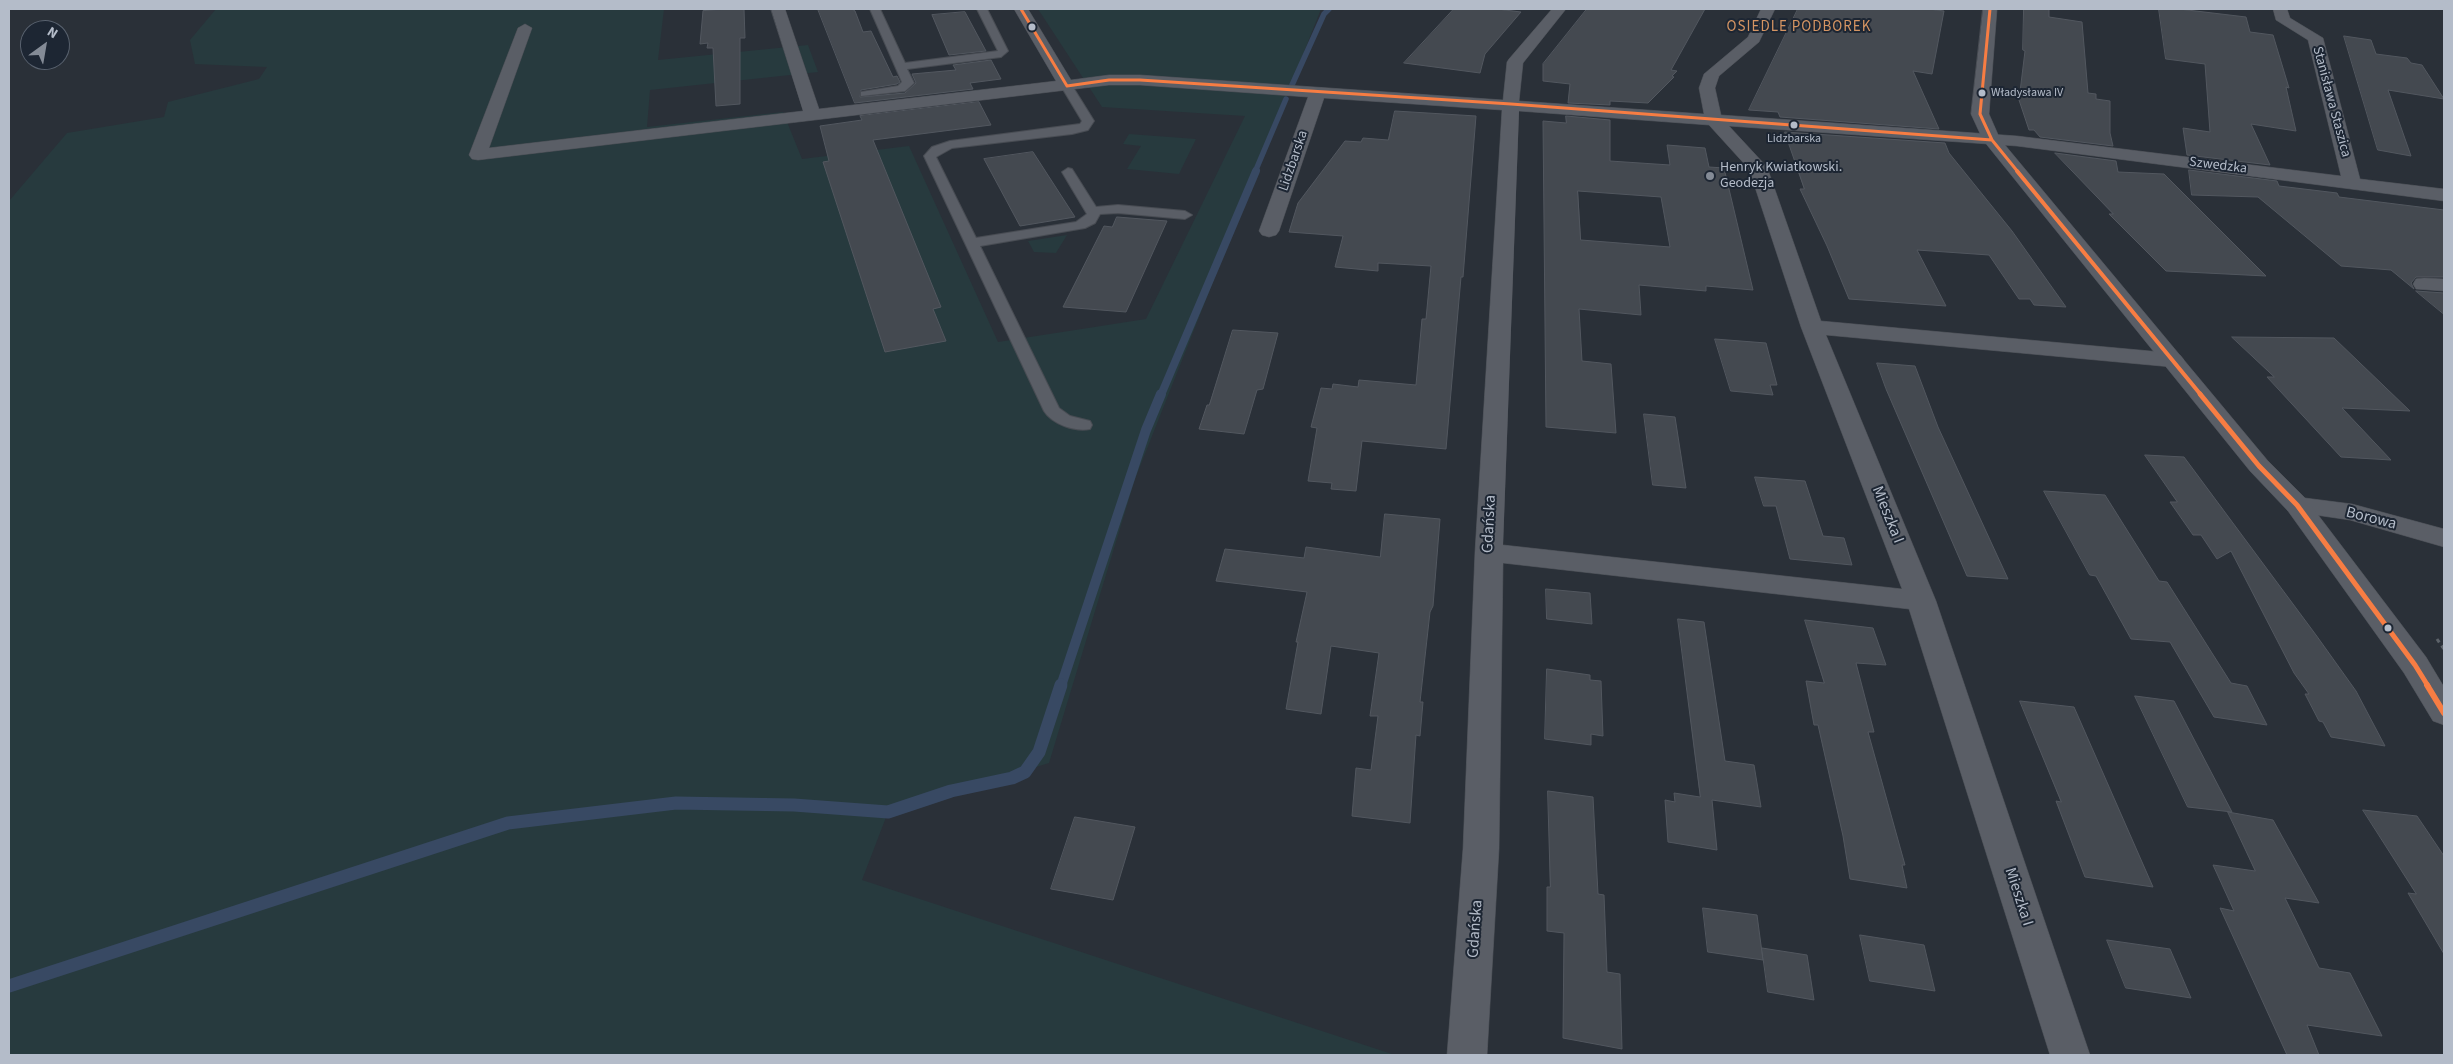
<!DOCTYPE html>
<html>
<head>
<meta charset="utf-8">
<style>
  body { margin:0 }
  #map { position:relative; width:2453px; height:1064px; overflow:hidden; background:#2a3038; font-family:"Source Sans 3",sans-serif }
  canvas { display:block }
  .frame { position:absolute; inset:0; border:10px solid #b4bcc9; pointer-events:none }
  .north { position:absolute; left:20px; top:20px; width:50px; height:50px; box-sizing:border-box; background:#1d2633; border:1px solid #59626f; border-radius:50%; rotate:32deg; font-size:14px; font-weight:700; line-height:20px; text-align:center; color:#b4bcc9 }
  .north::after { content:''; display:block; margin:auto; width:18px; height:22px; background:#848b96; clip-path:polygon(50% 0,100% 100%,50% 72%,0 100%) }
</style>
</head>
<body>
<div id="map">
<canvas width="2453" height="1064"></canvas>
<div class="frame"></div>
<div class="north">N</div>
</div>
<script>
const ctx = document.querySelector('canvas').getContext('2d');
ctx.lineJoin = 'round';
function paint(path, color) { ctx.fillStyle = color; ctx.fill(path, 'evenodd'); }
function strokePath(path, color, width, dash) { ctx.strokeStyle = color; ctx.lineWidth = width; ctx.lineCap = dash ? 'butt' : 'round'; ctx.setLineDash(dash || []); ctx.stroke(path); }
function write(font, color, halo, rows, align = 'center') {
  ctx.font = font + ' "Source Sans 3",sans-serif'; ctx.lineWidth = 4; ctx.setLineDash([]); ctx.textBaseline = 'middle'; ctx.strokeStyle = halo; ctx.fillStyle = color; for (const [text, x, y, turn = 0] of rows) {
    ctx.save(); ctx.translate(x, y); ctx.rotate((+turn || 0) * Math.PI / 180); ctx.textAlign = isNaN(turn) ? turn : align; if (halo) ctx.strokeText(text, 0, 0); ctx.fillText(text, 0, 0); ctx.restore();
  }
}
paint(new Path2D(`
  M 216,9 L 664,9 L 658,60 L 808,45 L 818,72 L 650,90 L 647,127 L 783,112 L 802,159 L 909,146 L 998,342 L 1146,319 L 1245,116 L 1102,107 L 1038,9 L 1321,9 L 1135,479 L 1049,763 L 888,812 L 862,880 L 1395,1055 L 9,1055 L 9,201 L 67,133 L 164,117 L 168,102 L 259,79 L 267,67 L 195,64 L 190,40 Z
  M 1129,134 L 1196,139 L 1179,174 L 1127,169 L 1141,146 L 1123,144 Z
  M 1067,235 L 1056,253 L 1034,252 L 1028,241 Z`), '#273a3e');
strokePath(new Path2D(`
  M 1292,85 L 1324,14 L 1329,9
  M 1255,172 L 1286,99`), '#384963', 5.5);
strokePath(new Path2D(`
  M 1161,395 L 1256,171`), '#384963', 8);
strokePath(new Path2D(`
  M 1061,686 L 1146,430 L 1161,394`), '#384963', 10);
strokePath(new Path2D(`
  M 9,986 L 508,823 L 676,803 L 794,805 L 888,812 L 951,791 L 1012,778 L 1025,772 L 1039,752 L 1061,685`), '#384963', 13);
const building = new Path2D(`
  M 744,9 L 745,38 L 740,38 L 740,104 L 716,106 L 713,48 L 707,48 L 708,43 L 700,44 L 703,11 Z
  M 818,9 L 852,9 L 855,11 L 863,32 L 871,31 L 893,77 L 897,76 L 900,82 L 897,84 L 861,90 L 860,97 L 905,93 L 916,83 L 912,74 L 956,70 L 953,65 L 991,60 L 1001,79 L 970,83 L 973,89 L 855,103 Z
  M 1454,9 L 1497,9 L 1521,12 L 1485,54 L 1480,73 L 1404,63 Z
  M 1587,9 L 1705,9 L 1671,70 L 1677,71 L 1672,76 L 1674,77 L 1648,103 L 1610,101 L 1610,105 L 1568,103 L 1570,84 L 1543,81 L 1543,64 Z
  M 1798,9 L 1929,9 L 1944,11 L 1932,74 L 1913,71 L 1939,129 L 1780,117 L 1778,112 L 1749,110 Z
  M 2024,9 L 2049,9 L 2049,17 L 2082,22 L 2088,93 L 2096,94 L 2096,99 L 2110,101 L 2110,133 L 2113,146 L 2040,137 L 2034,130 L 2029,130 L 2019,100 L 2025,51 L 2023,50 Z
  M 2159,9 L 2179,9 L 2246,17 L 2250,32 L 2273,35 L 2289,88 L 2286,87 L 2296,131 L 2251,124 L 2270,165 L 2187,155 L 2183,128 L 2210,132 L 2205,64 L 2166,59 Z
  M 965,12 L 986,51 L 949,55 L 932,15 Z
  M 2344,36 L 2371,40 L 2376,54 L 2407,58 L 2411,63 L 2422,65 L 2444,99 L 2388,90 L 2411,156 L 2378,150 Z
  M 979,102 L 991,125 L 873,140 L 941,307 L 933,309 L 946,341 L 885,352 L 823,162 L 829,161 L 820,126 L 862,120 L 860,116 Z
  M 1395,111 L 1476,116 L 1463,277 L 1461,277 L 1446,449 L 1362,441 L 1356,491 L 1331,489 L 1332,483 L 1308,481 L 1317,428 L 1311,427 L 1321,388 L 1332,389 L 1333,384 L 1358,387 L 1359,380 L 1416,385 L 1422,319 L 1426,319 L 1431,266 L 1378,263 L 1378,271 L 1335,267 L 1343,236 L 1289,232 L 1298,203 L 1345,141 L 1361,142 L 1363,138 L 1388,140 Z
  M 1566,116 L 1610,120 L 1610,161 L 1670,165 L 1667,145 L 1705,148 L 1709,167 L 1724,168 L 1753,290 L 1706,286 L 1706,291 L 1639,285 L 1641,315 L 1579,309 L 1582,361 L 1611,364 L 1616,433 L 1546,427 L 1543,121 L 1566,123 ZM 1578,191 L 1661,197 L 1670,247 L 1581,240 Z
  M 1785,132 L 1945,143 L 1949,153 L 2012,231 L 2066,307 L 2034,305 L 2030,299 L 2019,299 L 1989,255 L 1917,250 L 1946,306 L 1849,299 L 1827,246 L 1800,189 L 1804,189 Z
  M 1033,152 L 1075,217 L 1020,226 L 984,159 Z
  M 2055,153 L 2116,161 L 2118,172 L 2164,174 L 2266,276 L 2166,271 L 2109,214 L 2113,214 Z
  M 2189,170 L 2277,181 L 2279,186 L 2337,193 L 2339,197 L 2444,210 L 2444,277 L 2416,277 L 2411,283 L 2414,289 L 2391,270 L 2341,266 L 2258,197 L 2192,195 Z
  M 1117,217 L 1167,221 L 1126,312 L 1063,307 L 1104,226 L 1112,227 Z
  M 2416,291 L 2444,293 L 2444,314 Z
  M 1233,330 L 1278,333 L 1263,389 L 1257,390 L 1244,434 L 1199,429 L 1207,405 L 1209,405 Z
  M 2232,337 L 2334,338 L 2410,411 L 2342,408 L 2391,460 L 2341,457 L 2267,377 L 2274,377 Z
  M 1715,339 L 1766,343 L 1777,385 L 1770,385 L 1773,395 L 1731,391 Z
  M 1877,363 L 1915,366 L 1938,427 L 2008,579 L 1967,576 L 1886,389 Z
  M 1644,414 L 1675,417 L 1686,488 L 1653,485 Z
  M 2145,455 L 2184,457 L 2316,635 L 2356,691 L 2385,746 L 2331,737 L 2323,722 L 2319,721 L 2305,694 L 2309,694 L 2294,673 L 2231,551 L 2217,559 L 2201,535 L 2193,535 L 2170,502 L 2177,502 Z
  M 1755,477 L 1805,481 L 1823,536 L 1844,538 L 1852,565 L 1790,559 L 1776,506 L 1764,506 Z
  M 2044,491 L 2105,495 L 2159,581 L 2167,582 L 2231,683 L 2247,686 L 2267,725 L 2214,717 L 2170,642 L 2131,639 L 2096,576 L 2090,575 Z
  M 1385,514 L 1440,519 L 1433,606 L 1430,612 L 1420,702 L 1423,702 L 1420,736 L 1416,735 L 1410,823 L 1352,816 L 1356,768 L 1371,770 L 1378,716 L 1370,716 L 1379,653 L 1331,646 L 1321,714 L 1286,709 L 1298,642 L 1296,642 L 1307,592 L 1216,581 L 1225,549 L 1304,558 L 1306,547 L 1380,557 Z
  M 1546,589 L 1590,593 L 1592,624 L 1547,619 Z
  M 1678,619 L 1704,622 L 1725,761 L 1754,765 L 1761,807 L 1712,800 L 1717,850 L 1668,842 L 1665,800 L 1675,802 L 1674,793 L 1700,797 Z
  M 1805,620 L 1873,628 L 1886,665 L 1856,663 L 1874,732 L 1868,732 L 1905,865 L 1902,865 L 1907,888 L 1850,879 L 1843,836 L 1818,725 L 1814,725 L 1806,681 L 1824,683 Z
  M 1547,669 L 1590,675 L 1590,680 L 1601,681 L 1603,736 L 1591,734 L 1591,745 L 1545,739 Z
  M 2135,696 L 2174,701 L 2232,812 L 2188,807 Z
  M 2020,701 L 2074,707 L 2153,887 L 2085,877 L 2056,801 L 2061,802 Z
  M 1548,791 L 1593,797 L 1598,894 L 1604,895 L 1607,972 L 1620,974 L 1622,1049 L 1563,1038 L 1564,933 L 1547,931 L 1547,887 L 1550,887 Z
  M 2363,810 L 2417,816 L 2444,856 L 2444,954 L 2408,893 L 2416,894 Z
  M 2228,812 L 2273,820 L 2319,903 L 2285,898 L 2319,968 L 2350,973 L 2382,1036 L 2307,1025 L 2319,1055 L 2287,1055 L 2220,908 L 2234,911 L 2213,865 L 2255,871 Z
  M 1075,817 L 1135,827 L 1113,900 L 1051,889 Z
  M 1703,908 L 1757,915 L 1763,960 L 1708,952 Z
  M 1860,935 L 1924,945 L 1935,991 L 1870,981 Z
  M 2107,940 L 2170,949 L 2191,998 L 2126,988 Z
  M 1762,948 L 1807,955 L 1814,1000 L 1768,992 Z`);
paint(building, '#444950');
strokePath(building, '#52575f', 1);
const service = new Path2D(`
  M 870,9 L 880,9 L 905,63 L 998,51 L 977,9 L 987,9 L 1008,51 L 1001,57 L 907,69 L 914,83 L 905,91 L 861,96 L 861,92 L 898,86 L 902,82 Z
  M 1067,83 L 1071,84 L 1094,121 L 1088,130 L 1072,134 L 952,148 L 936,157 L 976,238 L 1076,222 L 1087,214 L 1062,172 L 1068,168 L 1072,169 L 1096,207 L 1118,205 L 1185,211 L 1192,215 L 1185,219 L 1118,213 L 1100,214 L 1095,223 L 1085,228 L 980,246 L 1059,408 L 1070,416 L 1090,421 L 1092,425 L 1090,429 C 1075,432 1052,424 1044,411 L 924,156 L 932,147 L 950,141 L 1080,124 L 1082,121 L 1061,86 Z`);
const minor = new Path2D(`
  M 771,9 L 785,9 L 819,109 L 1056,81 L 1014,9 L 1028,9 L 1071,80 L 1109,75 L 1140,75 L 1503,100 L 1507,62 L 1509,59 L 1552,9 L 1566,9 L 1523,63 L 1519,101 L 1704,114 L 1699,88 L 1704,74 L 1748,37 L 1761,9 L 1775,9 L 1759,42 L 1719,76 L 1715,88 L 1721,115 L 2017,136 L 2341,176 L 2308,40 L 2276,20 L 2273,9 L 2287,9 L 2290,18 L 2323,38 L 2360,179 L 2444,189 L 2444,201 L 2017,146 L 1729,126 L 1767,167 L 1821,321 L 2172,353 L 2180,355 L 2184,360 L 2180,365 L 2172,367 L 1826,335 L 1936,601 L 2090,1055 L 2050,1055 L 1909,609 L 1503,563 L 1499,849 L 1487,1055 L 1447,1055 L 1463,849 L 1475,552 L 1502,110 L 1324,98 L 1279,231 L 1276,235 L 1269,237 L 1262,235 L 1259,231 L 1308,97 L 1140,85 L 1109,85 L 478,160 L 472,159 L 469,155 L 518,28 L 525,24 L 532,28 L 489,148 L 803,111 ZM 1519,111 L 1709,125 L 1749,169 L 1801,327 L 1902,589 L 1503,545 Z
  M 2424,278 L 2444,279 L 2444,291 L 2416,289 L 2413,284 L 2416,279 Z
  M 2297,497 L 2352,504 L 2444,529 L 2444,547 L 2350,520 L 2288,511 L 2284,505 L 2288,499 Z`);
const tertiary = new Path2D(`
  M 1983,9 L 1997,9 L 1989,114 L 2000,139 L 2268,461 L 2306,499 L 2426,657 L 2444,687 L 2444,725 L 2433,721 L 2404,673 L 2288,511 L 2250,471 L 1983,140 L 1971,114 Z`);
strokePath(service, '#484c53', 2);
strokePath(minor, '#484c53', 1);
strokePath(tertiary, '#484c53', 1);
strokePath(new Path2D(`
  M 2437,639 L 2444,649`), '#5d636a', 3, [4, 4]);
paint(service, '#5a5e66');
paint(minor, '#5a5e66');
paint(tertiary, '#5a5e66');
strokePath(new Path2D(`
  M 1021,9 L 1067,86
  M 1990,9 L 1980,114 L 1992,140 L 2018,172
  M 1067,86 L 1109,80 L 1140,80 L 1511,104 L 1992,140`), '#f77d43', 3);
strokePath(new Path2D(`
  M 2017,171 L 2201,395`), '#f77d43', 4);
strokePath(new Path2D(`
  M 2200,394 L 2259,466 L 2297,505 L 2415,665 L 2428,686`), '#f77d43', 5);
strokePath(new Path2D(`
  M 2427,685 L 2444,713`), '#f77d43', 6);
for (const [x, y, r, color] of [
  [1032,27,4.5,"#b4bcc9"],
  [1982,93,4.5,"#b4bcc9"],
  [1794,125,4.5,"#b4bcc9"],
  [1710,176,5,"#848b96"],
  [2388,628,4.5,"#b4bcc9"]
]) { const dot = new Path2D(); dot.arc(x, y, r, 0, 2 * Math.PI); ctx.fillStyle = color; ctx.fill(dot); strokePath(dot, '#1d2633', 2); }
write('12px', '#b4bcc9', '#1d2633', [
  ["Władysława IV",1991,93],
  ["Lidzbarska",1794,139,"center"]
], 'left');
write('14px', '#b4bcc9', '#1d2633', [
  ["Stanisława Staszica",2331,102,75],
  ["Lidzbarska",1294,161,-71],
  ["Szwedzka",2218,166,7]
]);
write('14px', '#b4bcc9', '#1d2633', [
  ["Henryk Kwiatkowski.",1720,168],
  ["Geodezja",1720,184]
], 'left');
ctx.letterSpacing = '1px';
write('15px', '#d59563', '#1d2633', [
  ["OSIEDLE PODBOREK",1799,28]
]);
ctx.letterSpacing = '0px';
write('16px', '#b4bcc9', '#1d2633', [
  ["Mieszka I",1887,515,68],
  ["Borowa",2371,519,14],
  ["Gdańska",1490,524,-87],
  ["Mieszka I",2018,897,72],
  ["Gdańska",1476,929,-86]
]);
</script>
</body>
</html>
